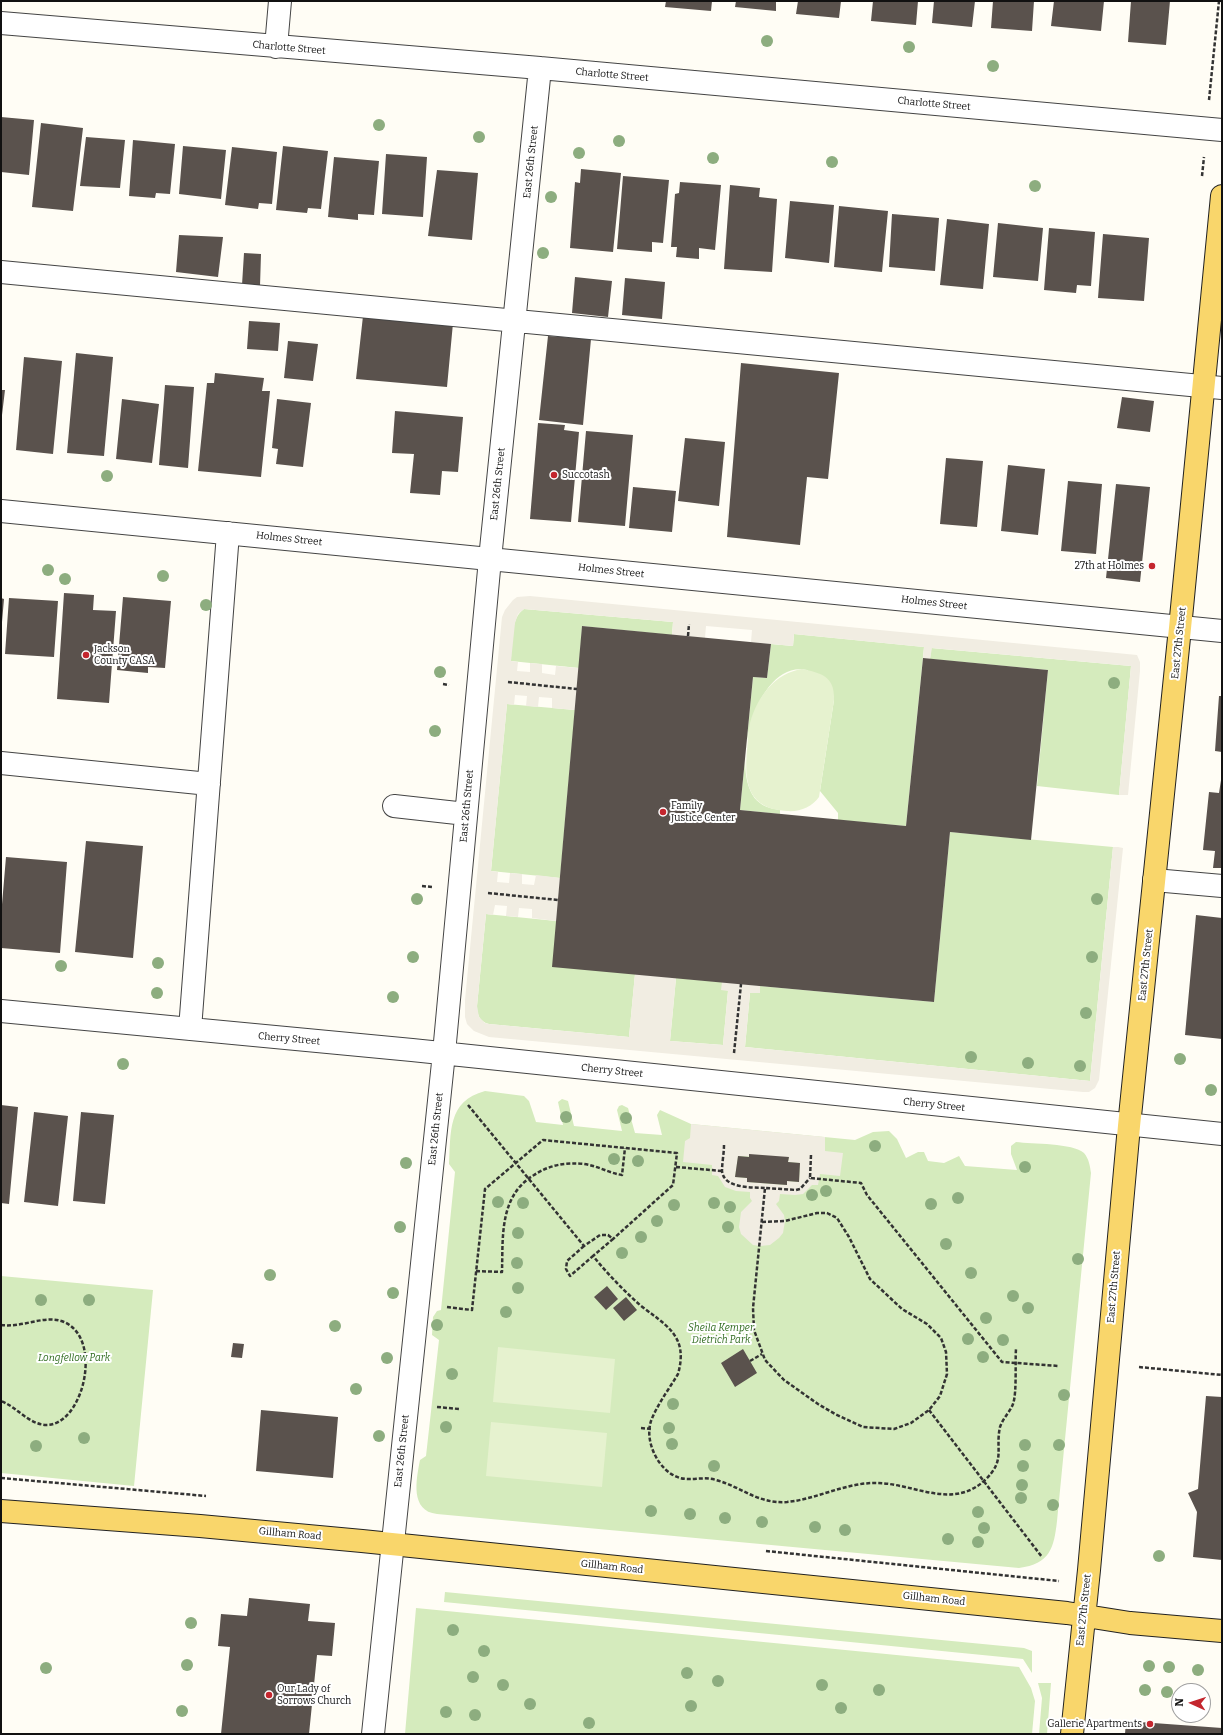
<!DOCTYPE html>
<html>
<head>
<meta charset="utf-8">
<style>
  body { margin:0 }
  #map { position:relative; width:1223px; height:1735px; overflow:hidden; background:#fffdf5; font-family:Bitter,serif }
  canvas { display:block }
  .frame { position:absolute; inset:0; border:2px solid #111; pointer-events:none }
  .north { position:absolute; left:1171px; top:1683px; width:40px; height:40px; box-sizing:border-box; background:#fff; border:1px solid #a0a0a0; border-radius:50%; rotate:273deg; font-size:11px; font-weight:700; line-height:16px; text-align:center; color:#111 }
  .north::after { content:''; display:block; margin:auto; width:14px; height:18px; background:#c4262e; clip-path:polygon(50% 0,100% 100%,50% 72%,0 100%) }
</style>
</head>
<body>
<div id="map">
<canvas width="1223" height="1735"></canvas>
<div class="frame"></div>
<div class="north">N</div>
</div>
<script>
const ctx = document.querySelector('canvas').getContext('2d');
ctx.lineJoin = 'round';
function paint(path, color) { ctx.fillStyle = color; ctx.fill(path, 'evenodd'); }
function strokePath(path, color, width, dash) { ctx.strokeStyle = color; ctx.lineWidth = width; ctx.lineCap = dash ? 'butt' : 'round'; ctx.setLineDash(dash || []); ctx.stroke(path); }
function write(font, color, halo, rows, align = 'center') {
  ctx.font = font + ' Bitter,serif'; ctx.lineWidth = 4; ctx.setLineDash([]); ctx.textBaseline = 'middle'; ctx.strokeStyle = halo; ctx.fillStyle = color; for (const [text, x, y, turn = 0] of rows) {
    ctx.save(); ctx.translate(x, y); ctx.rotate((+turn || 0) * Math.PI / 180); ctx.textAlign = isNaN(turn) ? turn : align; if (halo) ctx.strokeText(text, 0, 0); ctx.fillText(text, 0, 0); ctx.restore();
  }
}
paint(new Path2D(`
  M 524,609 L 673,622 L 672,635 L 582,626 L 579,668 L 511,661 C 512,646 510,618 524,609 Z
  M 794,634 L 924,647 L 906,826 L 838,820 L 838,813 L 820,791 L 834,700 L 832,687 L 807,670 C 755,658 726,778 760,803 C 765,807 773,809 780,810 L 780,814 L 740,810 L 753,677 L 767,678 L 771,644 L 793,646 Z
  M 931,648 L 1131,666 L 1119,795 L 1037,786 L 1048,670 L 930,659 Z
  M 507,704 L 575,710 L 560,878 L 491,871 Z
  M 950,832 L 1113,847 L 1090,1081 L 745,1047 L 750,993 L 760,986 L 934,1002 Z
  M 486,914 L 556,921 L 635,974 L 629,1037 L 489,1024 C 480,1022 477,1015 477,1006 Z
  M 676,978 L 722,982 L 728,991 L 723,1045 L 670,1041 Z
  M 485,1091 L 524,1096 L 529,1101 L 536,1122 L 563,1125 L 558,1102 L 562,1099 L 568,1101 L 574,1126 L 622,1131 L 617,1110 L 619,1106 L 622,1105 L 628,1108 L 635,1133 L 662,1135 L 657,1115 L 660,1110 L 691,1124 L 855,1140 L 873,1132 L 889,1131 L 897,1139 L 906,1158 L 918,1152 L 924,1152 L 928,1161 L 944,1163 L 959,1156 L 965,1166 L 1017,1170 L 1011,1154 L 1011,1146 L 1016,1142 C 1032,1144 1073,1143 1084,1153 C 1089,1159 1090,1166 1091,1173 L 1057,1521 C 1054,1548 1050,1564 1019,1568 L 437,1514 C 410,1511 416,1480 420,1460 L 426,1456 L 439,1340 L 432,1335 L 433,1317 L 437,1311 L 441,1310 L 455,1172 L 449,1164 C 451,1133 447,1101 485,1091 Z
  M 1,1276 L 153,1290 L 134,1486 L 1,1473 Z
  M 445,1592 L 1024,1648 L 1032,1651 L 1032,1673 L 1023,1659 L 444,1602 Z
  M 416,1608 L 1019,1667 L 1031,1688 L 1035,1701 L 1032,1734 L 405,1734 Z
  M 1038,1683 L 1051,1683 L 1047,1734 L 1039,1734 L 1042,1698 Z`), '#d5ebbd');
paint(new Path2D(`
  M 802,669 C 821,673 835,676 834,700 L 819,797 C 812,807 800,812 787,811 C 748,809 744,783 747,750 C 748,741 748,731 750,723 C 757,697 775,673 802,669 Z
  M 498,1347 L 615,1359 L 610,1413 L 493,1402 Z
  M 491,1422 L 607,1433 L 602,1487 L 486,1476 Z`), '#e6f2cf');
paint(new Path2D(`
  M 530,596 L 1137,655 L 1140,662 L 1140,671 L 1128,795 L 1119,795 L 1131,666 L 932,648 L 930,659 L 923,658 L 924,647 L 794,634 L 793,646 L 771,644 L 751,642 L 752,630 L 706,626 L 705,638 L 672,635 L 673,622 L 524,609 L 518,614 L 515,623 L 511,661 L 518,662 L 517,671 L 530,672 L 530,663 L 542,664 L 542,673 L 555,675 L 556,666 L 579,668 L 575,710 L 552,708 L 552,698 L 539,697 L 538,707 L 526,706 L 527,696 L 515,695 L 514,705 L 507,704 L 491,871 L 498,872 L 497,882 L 509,883 L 510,873 L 522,874 L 522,884 L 534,885 L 536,875 L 560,878 L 556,921 L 532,918 L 532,909 L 519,908 L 518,917 L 506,916 L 507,906 L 495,905 L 493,915 L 486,914 L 477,1006 L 479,1017 L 485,1023 L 489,1024 L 629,1037 L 635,974 L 676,978 L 670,1041 L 723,1045 L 728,991 L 721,990 L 722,982 L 760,986 L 760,993 L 750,993 L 745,1047 L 1090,1081 L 1113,847 L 1118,847 L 1123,848 L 1099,1080 L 1095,1088 L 1089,1092 L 1083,1092 L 489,1037 L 474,1031 L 467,1024 L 465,1017 L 465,1000 L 502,617 L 505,610 L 513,600 L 517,597 Z
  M 691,1124 L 825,1137 L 825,1151 L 843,1153 L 840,1176 L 820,1174 L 818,1185 L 812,1185 L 803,1194 L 795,1195 L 780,1194 L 779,1201 L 776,1204 L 784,1215 L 785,1221 L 783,1233 L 779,1238 L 770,1245 L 760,1246 L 753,1245 L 741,1234 L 739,1227 L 741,1212 L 752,1201 L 750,1198 L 750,1192 L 736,1191 L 725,1187 L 718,1176 L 712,1175 L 712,1165 L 683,1162 L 685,1141 L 690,1138 ZM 738,1156 L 789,1158 L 788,1162 L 800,1163 L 799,1182 L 787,1181 L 786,1185 L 747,1182 L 747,1178 L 735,1177 Z`), '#f1ede2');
paint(new Path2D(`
  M 666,1 L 712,1 L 711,11 L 665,7 Z
  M 736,1 L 776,1 L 776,11 L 735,7 Z
  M 798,1 L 841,1 L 839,18 L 796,14 Z
  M 873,1 L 918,1 L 916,25 L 871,21 Z
  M 934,1 L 975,1 L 972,27 L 932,23 Z
  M 993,1 L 1034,1 L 1032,31 L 991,28 Z
  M 1054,1 L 1104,1 L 1101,31 L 1051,26 Z
  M 1131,1 L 1170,1 L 1166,45 L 1128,42 Z
  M 1,117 L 34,120 L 29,175 L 1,172 Z
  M 41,123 L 83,128 L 73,211 L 32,207 Z
  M 86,137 L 125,140 L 120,188 L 80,186 Z
  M 133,140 L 175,144 L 170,194 L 156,193 L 155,198 L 129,196 Z
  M 183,146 L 226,150 L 221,199 L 179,194 Z
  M 283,146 L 328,151 L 321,209 L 308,208 L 307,213 L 276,210 Z
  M 232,147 L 277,152 L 272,204 L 259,203 L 258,209 L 225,205 Z
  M 386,154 L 427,157 L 423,217 L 382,214 Z
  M 334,157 L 379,161 L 374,215 L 358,214 L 358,220 L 328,217 Z
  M 581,169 L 621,173 L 613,252 L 570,248 L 575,182 L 580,183 Z
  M 437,170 L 478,173 L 472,240 L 428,236 Z
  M 623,176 L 669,180 L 663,243 L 652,242 L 652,252 L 617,249 Z
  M 680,182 L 721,185 L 715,250 L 699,248 L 699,259 L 676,257 L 677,247 L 671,247 L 675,194 L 679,193 Z
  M 730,185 L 760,188 L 759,197 L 777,199 L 772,272 L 724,269 Z
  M 790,201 L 834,205 L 829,263 L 785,258 Z
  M 839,206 L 888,211 L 882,272 L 834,267 Z
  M 892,214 L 939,218 L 935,271 L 889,267 Z
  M 947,219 L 989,224 L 983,289 L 940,285 Z
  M 998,223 L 1043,228 L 1038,281 L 993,277 Z
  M 1049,228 L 1095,232 L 1091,286 L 1077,285 L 1076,293 L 1044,290 Z
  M 1103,234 L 1149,238 L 1144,301 L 1098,298 Z
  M 179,235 L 223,237 L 218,277 L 176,272 Z
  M 244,253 L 261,254 L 260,286 L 242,285 Z
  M 575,277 L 612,281 L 608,317 L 572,313 Z
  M 625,278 L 665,282 L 662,319 L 622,315 Z
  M 363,316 L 453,323 L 447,387 L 356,379 Z
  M 249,321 L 280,323 L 278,351 L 247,349 Z
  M 548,336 L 591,339 L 583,425 L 539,420 Z
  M 288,341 L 318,344 L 313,381 L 284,378 Z
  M 76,353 L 113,357 L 104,456 L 67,453 Z
  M 24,357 L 62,361 L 53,454 L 16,450 Z
  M 741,363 L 839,373 L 828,479 L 807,477 L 800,545 L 727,537 Z
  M 215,373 L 264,378 L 262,391 L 270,391 L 261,477 L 198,471 L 207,383 L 214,383 Z
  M 165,385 L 194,387 L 188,468 L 159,465 Z
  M 1,390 L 5,390 L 2,415 L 1,415 Z
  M 1122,397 L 1154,401 L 1150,432 L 1117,428 Z
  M 122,399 L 159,404 L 152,463 L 116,459 Z
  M 277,399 L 311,403 L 303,467 L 276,464 L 278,449 L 272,448 Z
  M 395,411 L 463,417 L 458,472 L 442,471 L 440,495 L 410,493 L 414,454 L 392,453 Z
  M 538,423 L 565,425 L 564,430 L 579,432 L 571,522 L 530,519 Z
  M 586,431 L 633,435 L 625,526 L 578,522 Z
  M 685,438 L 725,442 L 719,506 L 678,501 Z
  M 946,458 L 983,461 L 977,527 L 940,524 Z
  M 1008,465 L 1045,469 L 1038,535 L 1001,531 Z
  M 1068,481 L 1102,484 L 1096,554 L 1061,551 Z
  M 1116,484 L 1150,487 L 1140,582 L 1106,578 Z
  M 633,487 L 676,491 L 672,532 L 629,528 Z
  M 64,593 L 94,595 L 93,610 L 116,611 L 109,703 L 57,699 Z
  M 123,597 L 171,601 L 165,668 L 148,667 L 148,673 L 117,670 Z
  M 1,598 L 4,599 L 2,622 L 1,622 Z
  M 9,598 L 58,601 L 54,657 L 5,654 Z
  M 582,626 L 771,644 L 767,678 L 753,677 L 740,810 L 906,826 L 923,658 L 1048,670 L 1031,840 L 950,832 L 934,1002 L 552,967 Z
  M 1219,696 L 1222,696 L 1222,752 L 1215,751 Z
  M 1221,780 L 1222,780 L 1222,868 L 1213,868 L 1215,851 L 1203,850 L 1209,792 L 1219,793 Z
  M 86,841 L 143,846 L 133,958 L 75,952 Z
  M 6,857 L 67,862 L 60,953 L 1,948 L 1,916 Z
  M 1196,915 L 1222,918 L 1222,1039 L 1185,1035 Z
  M 1,1105 L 18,1107 L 9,1204 L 1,1203 Z
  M 34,1112 L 68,1116 L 58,1206 L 24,1202 Z
  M 81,1112 L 114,1115 L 105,1204 L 73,1201 Z
  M 749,1154 L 789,1157 L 788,1162 L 800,1163 L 799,1182 L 787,1181 L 787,1185 L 747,1182 L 747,1178 L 735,1177 L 738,1156 L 749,1157 Z
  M 607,1286 L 618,1299 L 606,1310 L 594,1297 Z
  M 626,1297 L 637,1310 L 624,1321 L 613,1308 Z
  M 233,1343 L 244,1344 L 242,1358 L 231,1357 Z
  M 743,1349 L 757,1373 L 735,1387 L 721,1363 Z
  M 1206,1396 L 1222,1397 L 1222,1560 L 1193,1557 L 1197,1512 L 1188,1493 L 1198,1489 Z
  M 261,1410 L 338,1417 L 333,1478 L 256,1471 Z
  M 249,1598 L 310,1604 L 308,1621 L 335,1623 L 332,1656 L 317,1655 L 309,1734 L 221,1734 L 230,1647 L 218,1646 L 221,1614 L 247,1616 Z
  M 1126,1721 L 1222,1728 L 1222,1734 L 1125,1734 Z`), '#5a524d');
const minor = new Path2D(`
  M 1,23 L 540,68 L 1222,130
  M 276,47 L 280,1
  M 1,272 L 1222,388
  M 1,511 L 1222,631
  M 1,763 L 209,784
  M 394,806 L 466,814
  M 1154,880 L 1222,886
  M 1,1011 L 412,1050 L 1222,1134
  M 190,1029 L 228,533
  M 373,1734 L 444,1053 L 490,559 L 540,68`);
const major = new Path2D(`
  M 1,1511 L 200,1526 L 362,1541 L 1067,1613 L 1130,1623 L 1222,1631
  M 1072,1734 L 1089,1570 L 1129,1126 L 1180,628 L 1222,196`);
strokePath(minor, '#444', 24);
strokePath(major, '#222', 24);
strokePath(new Path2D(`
  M 1209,100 L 1219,1
  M 1202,176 L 1204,157
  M 688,636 L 689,624
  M 508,682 L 577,689
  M 443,684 L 449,685
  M 422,886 L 432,887
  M 488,893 L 558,900
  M 734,1053 L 741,984
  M 468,1105 L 584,1246 L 600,1235 L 608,1235 L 613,1239 L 593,1256 C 607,1273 623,1290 640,1305 C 665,1325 689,1335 678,1374 C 669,1389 657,1405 651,1421 C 644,1442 659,1472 680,1478 C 691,1481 704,1476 716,1480 C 742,1487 757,1504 787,1502 C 818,1499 846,1482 878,1483 C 915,1484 953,1510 985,1480 C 1006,1460 995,1450 1000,1427 C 1003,1418 1010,1412 1013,1404 C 1017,1393 1015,1362 1016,1349
  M 724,1145 C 724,1153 722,1163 722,1171 C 724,1189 752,1187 765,1188
  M 811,1155 L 810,1178 L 861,1183 L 867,1195 L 1002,1362 L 1059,1366
  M 676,1167 L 722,1171
  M 762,1222 L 785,1221 L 817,1213 L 827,1213 L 837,1218 L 849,1237 L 870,1279 L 902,1309 L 927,1324 L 941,1338 L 946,1352 L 947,1374 L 940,1396 L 929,1410 L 911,1423 L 894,1429 L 863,1427 L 835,1414 L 818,1404 L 784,1380 L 765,1360 L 754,1330 L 753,1308 L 765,1188 L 796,1190 L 800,1189 L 810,1178
  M 584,1246 L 567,1261 L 566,1269 L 570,1276 L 593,1256
  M 476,1271 L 502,1272 C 503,1237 499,1196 534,1175 C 549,1165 566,1162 584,1164 C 598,1166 609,1173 622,1175 L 625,1148
  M 447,1307 L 472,1310 L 485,1189 L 543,1140 L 677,1153 L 673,1185 L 613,1239
  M 1,1325 C 23,1328 45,1314 64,1322 C 104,1339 83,1426 46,1425 C 28,1424 17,1407 1,1401
  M 750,1361 L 762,1354
  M 1139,1367 L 1222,1375
  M 437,1407 L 459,1409
  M 929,1410 L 1042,1557
  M 641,1428 L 651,1429
  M 1,1478 L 206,1496
  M 766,1551 L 1059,1581`), '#333', 2.5, [4, 2]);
strokePath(minor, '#fff', 22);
strokePath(major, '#f9d66b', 22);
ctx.fillStyle = '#8dad7f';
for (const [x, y] of [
  [767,41],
  [909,47],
  [993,66],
  [379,125],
  [479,137],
  [619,141],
  [579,153],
  [713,158],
  [832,162],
  [1035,186],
  [551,197],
  [543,253],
  [107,476],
  [48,570],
  [163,576],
  [65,579],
  [206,605],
  [440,672],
  [1114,683],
  [435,731],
  [417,899],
  [1097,899],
  [413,957],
  [1092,957],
  [158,963],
  [61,966],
  [157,993],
  [393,997],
  [1086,1013],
  [971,1057],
  [1180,1059],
  [1028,1063],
  [123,1064],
  [1080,1066],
  [1211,1090],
  [566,1117],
  [626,1118],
  [875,1146],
  [614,1159],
  [638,1161],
  [406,1163],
  [1025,1167],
  [826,1191],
  [812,1195],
  [958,1198],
  [498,1202],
  [523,1203],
  [714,1203],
  [931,1204],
  [674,1205],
  [730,1207],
  [657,1221],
  [400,1227],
  [728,1227],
  [518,1233],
  [641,1237],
  [946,1244],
  [622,1253],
  [1078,1259],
  [517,1263],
  [971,1273],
  [270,1275],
  [518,1288],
  [393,1293],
  [1013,1296],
  [41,1300],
  [89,1300],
  [1028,1308],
  [506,1312],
  [986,1318],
  [437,1325],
  [335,1326],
  [968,1339],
  [1003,1340],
  [983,1357],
  [387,1358],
  [452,1374],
  [356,1389],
  [1064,1395],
  [673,1404],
  [446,1427],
  [669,1428],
  [379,1436],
  [84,1438],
  [672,1444],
  [1025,1445],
  [1059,1445],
  [36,1446],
  [714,1466],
  [1023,1466],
  [1022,1485],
  [1021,1498],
  [1053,1505],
  [651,1511],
  [978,1512],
  [690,1514],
  [725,1518],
  [762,1522],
  [815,1527],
  [984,1528],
  [845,1530],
  [948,1539],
  [978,1542],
  [1159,1556],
  [191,1623],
  [453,1630],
  [484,1651],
  [187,1665],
  [1149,1666],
  [1169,1667],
  [46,1668],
  [1198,1670],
  [687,1673],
  [473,1677],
  [718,1681],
  [503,1685],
  [822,1685],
  [879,1690],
  [1145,1690],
  [1167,1692],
  [530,1704],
  [691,1706],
  [841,1708],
  [182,1711],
  [446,1712],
  [475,1715],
  [589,1723]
]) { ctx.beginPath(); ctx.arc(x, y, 6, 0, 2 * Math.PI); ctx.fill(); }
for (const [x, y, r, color] of [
  [554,475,4,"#c4262e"],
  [1152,566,4,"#c4262e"],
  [86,655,4,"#c4262e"],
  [663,812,4,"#c4262e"],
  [269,1695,4,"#c4262e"],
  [1150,1724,4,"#c4262e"]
]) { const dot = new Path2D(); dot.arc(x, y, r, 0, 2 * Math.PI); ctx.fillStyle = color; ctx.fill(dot); strokePath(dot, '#fff', 1.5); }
write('10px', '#111', '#fff', [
  ["Charlotte Street",289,48,5],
  ["Charlotte Street",612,75,5],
  ["Charlotte Street",934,104,5],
  ["East 26th Street",531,162,-84],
  ["East 26th Street",498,484,-84],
  ["Holmes Street",289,539,6],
  ["Holmes Street",611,571,6],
  ["Holmes Street",934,603,6],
  ["East 27th Street",1179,643,-84],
  ["East 26th Street",467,806,-85],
  ["East 27th Street",1146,965,-84],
  ["Cherry Street",289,1039,5],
  ["Cherry Street",612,1071,6],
  ["Cherry Street",934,1105,6],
  ["East 26th Street",436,1129,-84],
  ["East 27th Street",1114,1287,-85],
  ["East 26th Street",402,1451,-84],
  ["Gillham Road",290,1534,5],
  ["Gillham Road",612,1567,6],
  ["Gillham Road",934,1599,6],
  ["East 27th Street",1084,1610,-84]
]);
write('10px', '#111', '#fff', [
  ["Succotash",562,475],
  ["27th at Holmes",1144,566,"right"],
  ["Jackson",94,649],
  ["County CASA",94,661],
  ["Family",671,806],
  ["Justice Center",671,818],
  ["Our Lady of",277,1689],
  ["Sorrows Church",277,1701],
  ["Gallerie Apartments",1142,1724,"right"]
], 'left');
write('italic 10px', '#2f6b1f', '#fff', [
  ["Sheila Kemper",721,1328],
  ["Dietrich Park",721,1340],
  ["Longfellow Park",74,1358]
]);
</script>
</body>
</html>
